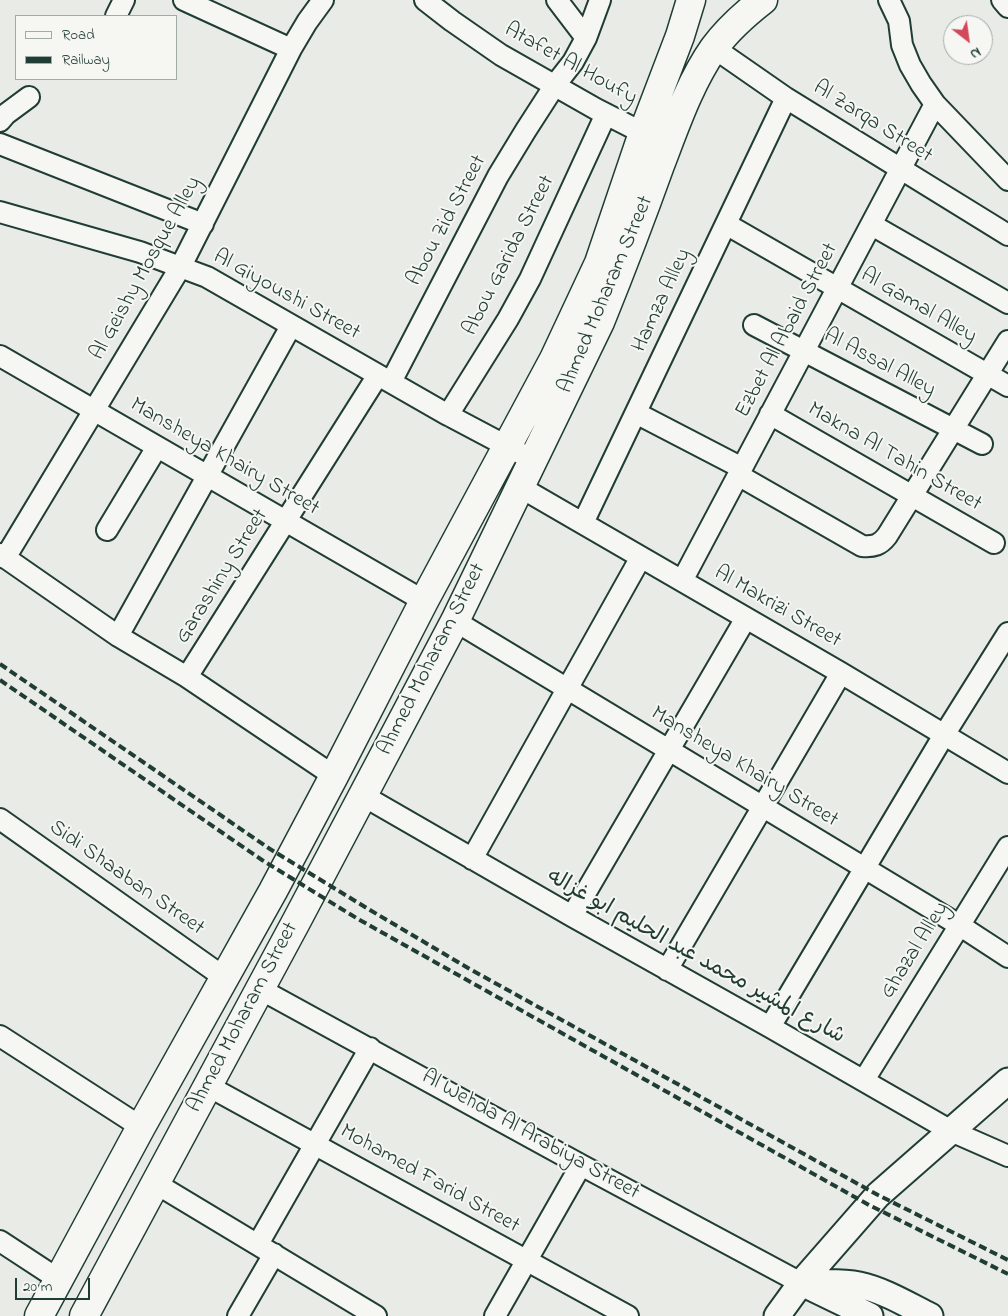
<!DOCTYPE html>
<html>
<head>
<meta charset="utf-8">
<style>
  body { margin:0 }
  #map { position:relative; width:1008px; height:1316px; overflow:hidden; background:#e9ebe7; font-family:"Indie Flower",sans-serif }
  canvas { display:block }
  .legend { position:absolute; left:15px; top:15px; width:162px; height:65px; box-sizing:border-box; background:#f6f6f2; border:1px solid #a0aca6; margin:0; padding:6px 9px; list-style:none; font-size:15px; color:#1f3d34 }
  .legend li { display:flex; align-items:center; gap:10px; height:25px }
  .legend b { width:25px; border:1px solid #a0aca6 }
  .north { position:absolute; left:943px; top:15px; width:50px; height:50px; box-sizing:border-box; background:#f6f6f2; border:1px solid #a0aca6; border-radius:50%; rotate:150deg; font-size:14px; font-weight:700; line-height:20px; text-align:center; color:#1f3d34 }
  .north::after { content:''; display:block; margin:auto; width:18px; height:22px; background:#d1495b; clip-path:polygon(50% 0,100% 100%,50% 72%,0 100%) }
  .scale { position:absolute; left:15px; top:1278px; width:75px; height:22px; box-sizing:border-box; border:2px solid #1f3d34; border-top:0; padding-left:6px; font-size:15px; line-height:18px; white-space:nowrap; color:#1f3d34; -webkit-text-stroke:4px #f6f6f2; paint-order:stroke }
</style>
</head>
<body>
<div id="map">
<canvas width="1008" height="1316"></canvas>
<ul class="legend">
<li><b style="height:6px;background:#f6f6f2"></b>Road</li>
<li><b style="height:6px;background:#1f3d34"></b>Railway</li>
</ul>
<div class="north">N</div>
<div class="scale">20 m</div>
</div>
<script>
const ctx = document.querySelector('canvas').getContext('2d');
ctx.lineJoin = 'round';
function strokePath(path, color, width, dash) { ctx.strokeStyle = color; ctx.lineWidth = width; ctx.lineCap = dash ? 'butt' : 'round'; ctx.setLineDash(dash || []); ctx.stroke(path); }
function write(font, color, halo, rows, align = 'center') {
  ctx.font = font + ' "Indie Flower","Playpen Sans Arabic",sans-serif'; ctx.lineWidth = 4; ctx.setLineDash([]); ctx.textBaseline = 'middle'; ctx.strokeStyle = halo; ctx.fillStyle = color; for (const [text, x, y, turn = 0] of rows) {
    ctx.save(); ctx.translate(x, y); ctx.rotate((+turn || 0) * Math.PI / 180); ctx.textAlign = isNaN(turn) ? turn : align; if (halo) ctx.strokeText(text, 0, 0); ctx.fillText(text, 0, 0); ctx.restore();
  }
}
const minor = new Path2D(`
  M 184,0 L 291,49
  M 425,0 L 452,21 L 501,55 L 596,109 L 643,133
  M 557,0 L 586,38
  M 889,0 L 899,21 L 902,45 L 910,65 L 921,84 L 935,104 L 1008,180
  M 1002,0 L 1008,7
  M 116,16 L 124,0
  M 714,48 L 786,98 L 1008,235
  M 0,121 L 6,114 L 29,97
  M 0,144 L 203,224
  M 0,212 L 140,252 L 207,277 L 448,415 L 533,460
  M 726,224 L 1008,386
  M 872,225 L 1008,303
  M 754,325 L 982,444
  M 0,356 L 424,601
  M 391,382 L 498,176 L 526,130 L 555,85 L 573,62 L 586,38 L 600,0
  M 636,413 L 742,468
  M 770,414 L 994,543
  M 448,415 L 508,319 L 530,279 L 606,114
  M 738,475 L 862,546 C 874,547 880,545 887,536 L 1008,341
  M 520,487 L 841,673 L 1008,773
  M 583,523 L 786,98
  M 107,530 L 157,447
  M 0,554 L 118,636 L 187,677 L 334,776
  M 5,558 L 181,266 L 291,49 L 307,22 L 323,0
  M 682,581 L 935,104
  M 455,621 L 959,925 L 1008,957
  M 118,636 L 291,326
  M 187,677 L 378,375
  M 362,795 L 572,916 L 770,1027 L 951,1131 L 1008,1156
  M 0,819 L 225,978
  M 472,859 L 641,557
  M 572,916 L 746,618
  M 667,970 L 841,673
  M 260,989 L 581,1165 L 801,1283
  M 770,1027 L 944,735 L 1008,633
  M 0,1036 L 141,1127
  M 864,1080 L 1008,847
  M 208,1086 L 628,1316
  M 155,1183 L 376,1316
  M 0,1241 L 58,1279
  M 258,1244 L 370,1048
  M 238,1316 L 274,1254
  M 495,1316 L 581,1165`);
const tertiary = new Path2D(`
  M 801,1283 C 820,1283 840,1281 859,1285 C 883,1290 908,1305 930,1316
  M 808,1286 L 870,1316
  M 777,1316 L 801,1283 L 878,1195 L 1008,1081`);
const secondary = new Path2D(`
  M 39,1316 L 141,1127 L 273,891 L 334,776 L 424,601 L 554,359 L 599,263 L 643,133 L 680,36 L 691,0
  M 84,1316 L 296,922 L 455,621 L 600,322 C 621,270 641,218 660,165 C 675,126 690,82 714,48 C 728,29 745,14 763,0`);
strokePath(minor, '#1f3d34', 24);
strokePath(tertiary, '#1f3d34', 29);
strokePath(secondary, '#1f3d34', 31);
strokePath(minor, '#f6f6f2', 20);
strokePath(tertiary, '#f6f6f2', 25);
strokePath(secondary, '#f6f6f2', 28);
strokePath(new Path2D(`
  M 0,664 L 270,849 L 370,910 L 468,968 L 878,1195 L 1008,1260
  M 0,680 L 262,860 L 358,919 L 869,1205 L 1008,1274`), '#1f3d34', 4, [8, 4]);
write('22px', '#1f3d34', '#f6f6f2', [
  ["Atafet Al Houfy",570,65,29],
  ["Al Zarqa Street",872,123,32],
  ["Abou Zid Street",448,221,-62],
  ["Abou Garida Street",510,256,-63],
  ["Al Geishy Mosque Alley",147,269,-61],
  ["Ahmed Moharam Street",607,295,-67],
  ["Al Giyoushi Street",286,296,29],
  ["Hamza Alley",663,301,-65],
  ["Al Gamal Alley",918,307,30],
  ["Ezbet Al Abaid Street",788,331,-62],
  ["Al Assal Alley",879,364,28],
  ["Mansheya Khairy Street",224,458,30],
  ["Makna Al Tahin Street",894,458,30],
  ["Garashiny Street",223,577,-58],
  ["Al Makrizi Street",777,608,30],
  ["Ahmed Moharam Street",433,660,-63],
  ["Mansheya Khairy Street",744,768,31],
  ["Sidi Shaaban Street",126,879,35],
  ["Ghazal Alley",916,951,-58],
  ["شارع المشير محمد عبد الحليم ابو غزاله",695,958,29],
  ["Ahmed Moharam Street",244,1018,-62],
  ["Al Wehda Al Arabiya Street",530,1136,29],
  ["Mohamed Farid Street",429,1180,29]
]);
</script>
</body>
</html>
